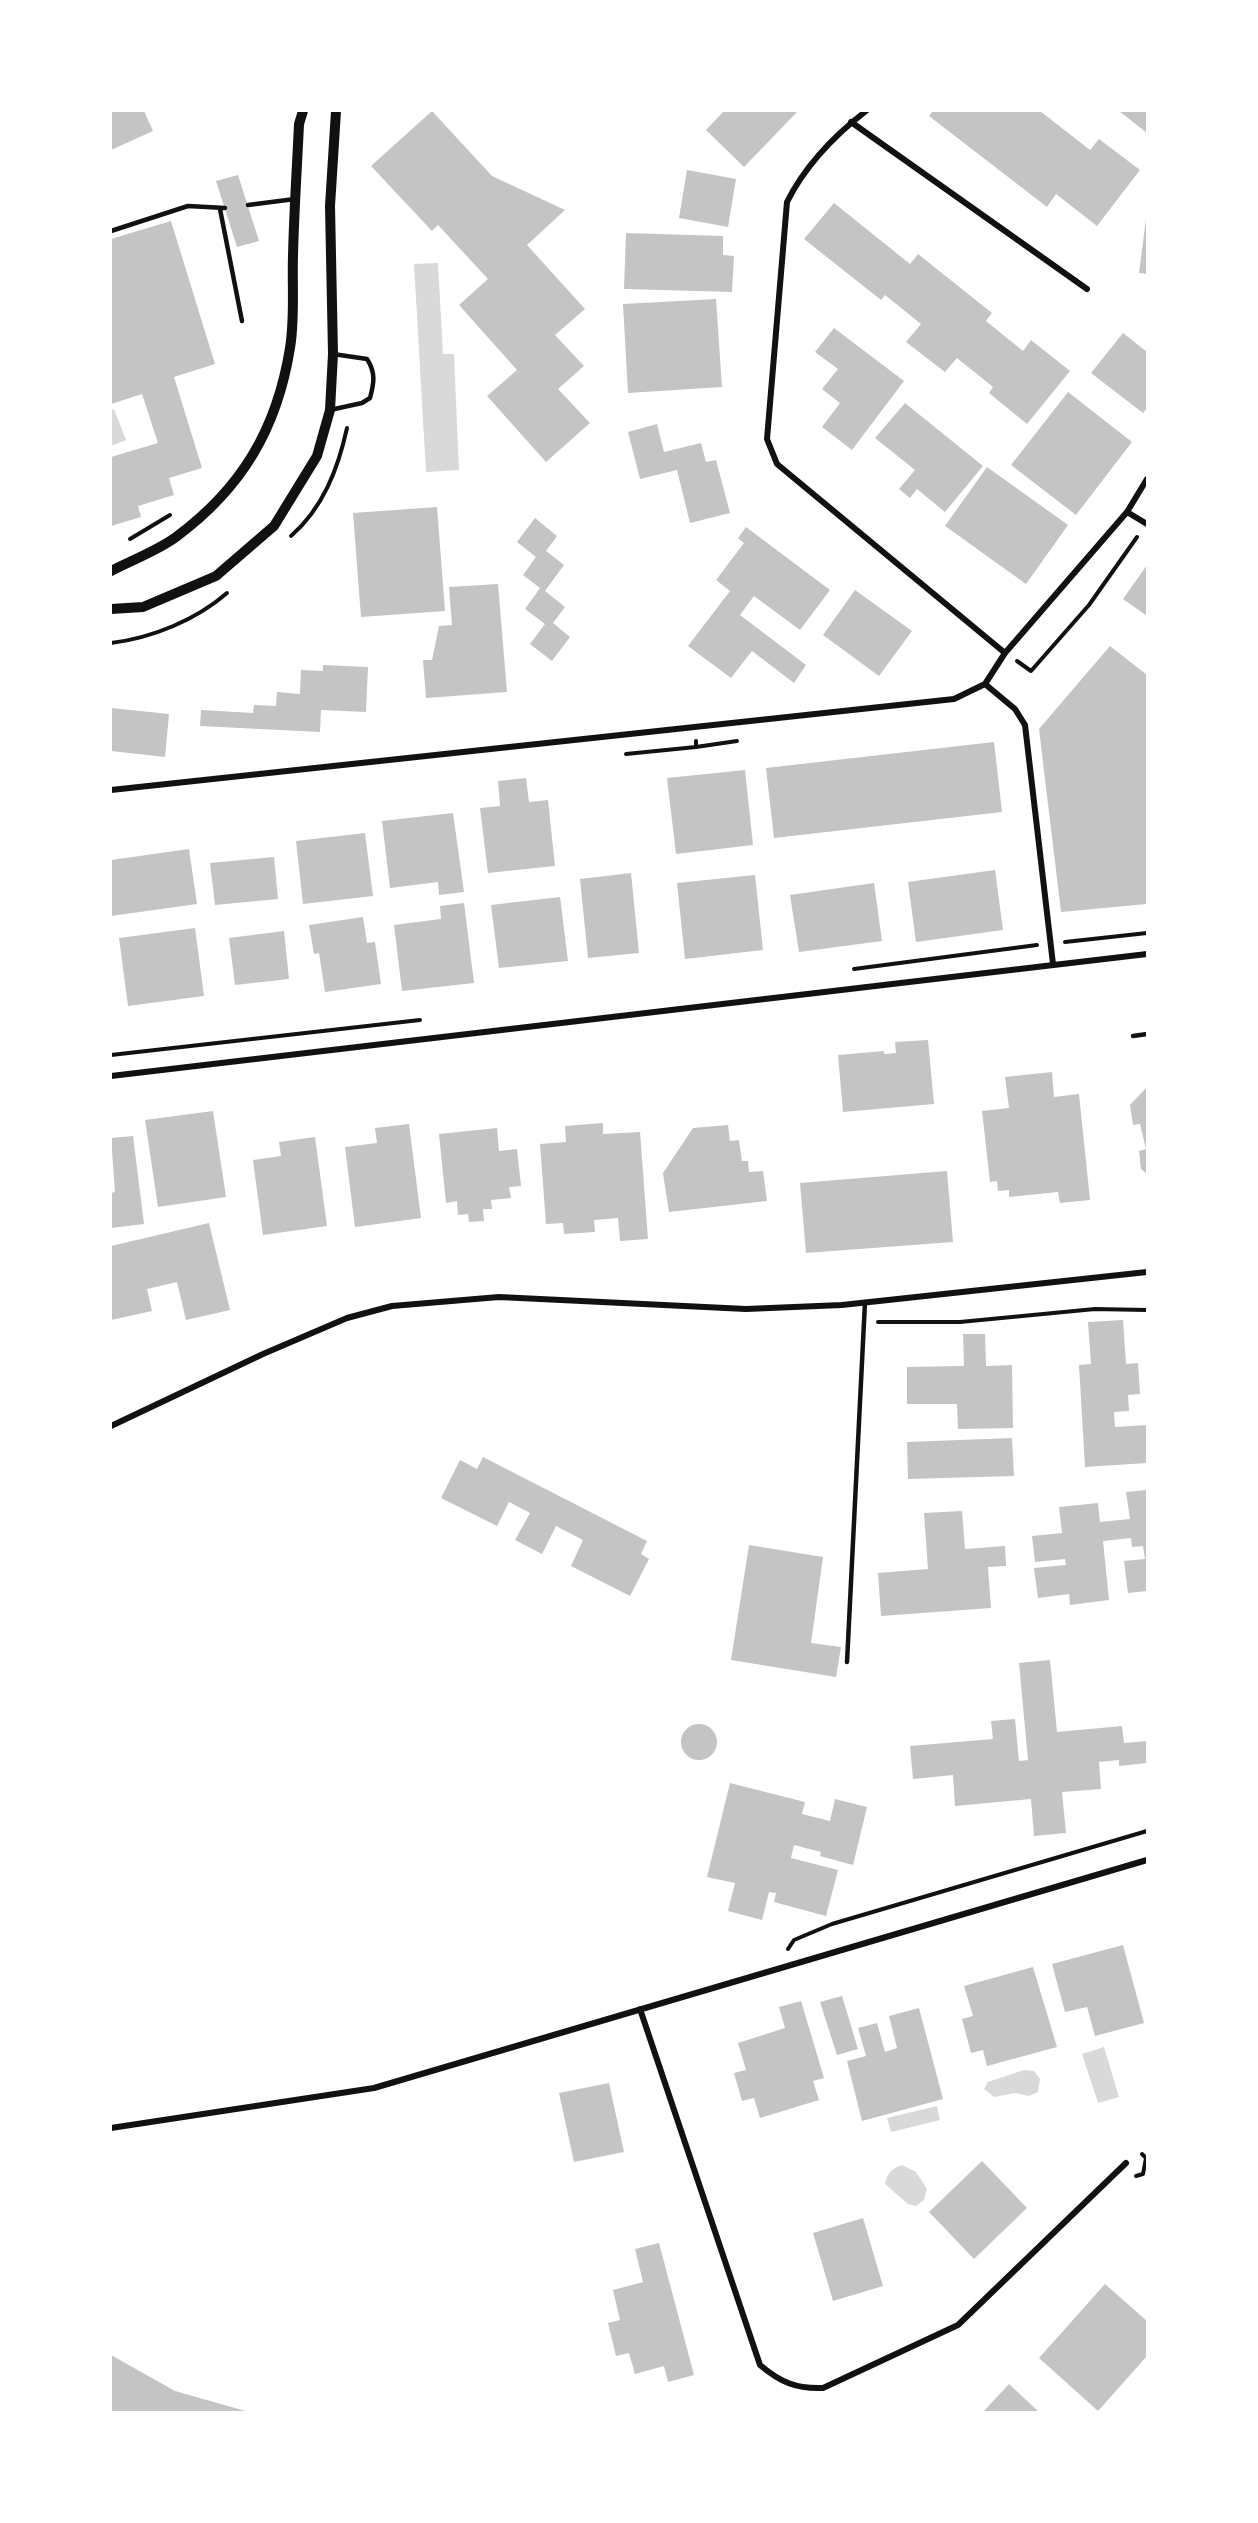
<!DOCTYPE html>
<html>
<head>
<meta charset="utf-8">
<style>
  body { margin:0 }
  #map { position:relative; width:1258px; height:2523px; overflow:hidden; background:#fff; font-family:"DM Sans",sans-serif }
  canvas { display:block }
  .frame { position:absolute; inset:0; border:112px solid #fff; pointer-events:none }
</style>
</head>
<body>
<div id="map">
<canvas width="1258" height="2523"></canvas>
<div class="frame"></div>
</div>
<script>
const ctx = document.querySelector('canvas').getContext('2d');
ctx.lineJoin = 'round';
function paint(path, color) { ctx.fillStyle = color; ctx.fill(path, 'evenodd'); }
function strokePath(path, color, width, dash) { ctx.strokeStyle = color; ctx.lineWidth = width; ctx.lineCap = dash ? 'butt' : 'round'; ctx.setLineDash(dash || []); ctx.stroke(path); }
paint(new Path2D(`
  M 438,263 L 443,354 L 454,354 L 459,470 L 426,472 L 414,264 Z
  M 114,409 L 126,440 L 111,446 L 111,410 Z
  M 1104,2047 L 1119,2097 L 1098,2103 L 1082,2054 Z
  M 1024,2070 L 1034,2071 L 1040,2079 L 1038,2092 L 1029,2096 L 1015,2093 L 994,2097 L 984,2089 L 988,2082 Z
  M 937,2106 L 940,2120 L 891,2132 L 887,2118 Z
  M 902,2165 L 916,2172 L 927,2189 L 924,2200 L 916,2206 L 908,2204 L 885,2184 C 887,2173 892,2168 902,2165 Z`), '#d9d9d9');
paint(new Path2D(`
  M 111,111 L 144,111 L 153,131 L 111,150 Z
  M 432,111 L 492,176 L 565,210 L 527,245 L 585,309 L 555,335 L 584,366 L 558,389 L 590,423 L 546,462 L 487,396 L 517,370 L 459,305 L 488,279 L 438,225 L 432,231 L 371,166 Z
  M 724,111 L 798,111 L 744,167 L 706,130 Z
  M 933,111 L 1040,111 L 1090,150 L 1099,139 L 1140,170 L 1097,226 L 1056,194 L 1047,207 L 929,116 Z
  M 1119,111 L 1147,111 L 1147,133 Z
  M 687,170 L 736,179 L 728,227 L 679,218 Z
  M 238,175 L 259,241 L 237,247 L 216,181 Z
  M 834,203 L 910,264 L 918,254 L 992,313 L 986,321 L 1023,351 L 1031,340 L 1070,371 L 1027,424 L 989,393 L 993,387 L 957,358 L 945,372 L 906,342 L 921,324 L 885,295 L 881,300 L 804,239 Z
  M 1146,219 L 1147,219 L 1147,274 L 1139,273 Z
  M 171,221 L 215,364 L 174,377 L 202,468 L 169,478 L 174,495 L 138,506 L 141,517 L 111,526 L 111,457 L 158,443 L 142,394 L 111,404 L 111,239 Z
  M 626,233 L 723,236 L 723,255 L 734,256 L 732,292 L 624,289 Z
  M 716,299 L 722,387 L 628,393 L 623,304 Z
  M 834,328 L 904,381 L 852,450 L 822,427 L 840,403 L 822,389 L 838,369 L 815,352 Z
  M 1123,333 L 1147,352 L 1147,408 L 1143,413 L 1091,373 Z
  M 1068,392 L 1132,442 L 1076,515 L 1011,465 Z
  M 905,403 L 983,466 L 945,512 L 917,489 L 910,498 L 899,489 L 915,470 L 875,438 Z
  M 657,424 L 664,452 L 701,443 L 706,462 L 716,460 L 730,513 L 690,523 L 677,470 L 640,479 L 628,432 Z
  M 987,467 L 1068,525 L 1026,584 L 945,526 Z
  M 437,507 L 445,611 L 361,617 L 353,513 Z
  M 535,518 L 557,536 L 546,551 L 564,565 L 545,591 L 565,607 L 553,623 L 570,637 L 552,661 L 530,644 L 545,624 L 525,609 L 540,588 L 523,575 L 536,557 L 517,542 Z
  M 746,527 L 830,590 L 800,630 L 754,596 L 740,615 L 806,665 L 794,683 L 752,651 L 731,678 L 688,646 L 730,591 L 716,580 L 744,543 L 738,538 Z
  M 1147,565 L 1147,616 L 1123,599 Z
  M 498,584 L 507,692 L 426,698 L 423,660 L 432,660 L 439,626 L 452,625 L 449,587 Z
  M 855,590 L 912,631 L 879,676 L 823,635 Z
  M 1110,646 L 1147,675 L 1147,904 L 1061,912 L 1039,729 Z
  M 323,665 L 368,667 L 366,712 L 321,710 L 320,732 L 200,726 L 201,710 L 253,713 L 254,705 L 276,706 L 277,692 L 300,694 L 301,670 L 323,671 Z
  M 111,708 L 169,714 L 165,757 L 111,751 Z
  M 994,742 L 1002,812 L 774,838 L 766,768 Z
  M 745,770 L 753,845 L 676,854 L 667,778 Z
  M 526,778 L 529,802 L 548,800 L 555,866 L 488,873 L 480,808 L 500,806 L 498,781 Z
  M 453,813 L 464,892 L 439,895 L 438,882 L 390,888 L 382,821 Z
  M 365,833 L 373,896 L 303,904 L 296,841 Z
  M 189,849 L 197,904 L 111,916 L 111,860 Z
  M 274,857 L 278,899 L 215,905 L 210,863 Z
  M 995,870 L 1003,930 L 916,942 L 908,882 Z
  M 631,873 L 639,953 L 588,958 L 580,879 Z
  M 755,875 L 763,950 L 685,959 L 677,883 Z
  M 874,883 L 882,941 L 799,952 L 790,895 Z
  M 560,897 L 568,961 L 499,968 L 491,905 Z
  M 464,903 L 474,983 L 402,991 L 394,925 L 441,919 L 440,906 Z
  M 363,917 L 367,943 L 375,942 L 381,984 L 325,992 L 319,953 L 314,954 L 309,925 Z
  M 195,928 L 204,996 L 128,1006 L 119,938 Z
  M 284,931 L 289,979 L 235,985 L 229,938 Z
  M 928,1040 L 934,1104 L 843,1112 L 838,1055 L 884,1051 L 884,1054 L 896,1053 L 895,1042 Z
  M 1052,1072 L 1054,1097 L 1079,1094 L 1090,1200 L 1060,1203 L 1058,1192 L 1009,1197 L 1009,1190 L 998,1191 L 997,1181 L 990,1182 L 982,1111 L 1009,1108 L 1005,1077 Z
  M 1147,1087 L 1147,1174 L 1141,1169 L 1139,1151 L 1146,1149 L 1140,1124 L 1133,1125 L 1130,1105 Z
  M 213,1111 L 226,1197 L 158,1207 L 145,1120 Z
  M 603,1123 L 603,1134 L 640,1132 L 648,1239 L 620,1241 L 618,1218 L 594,1220 L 595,1232 L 564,1234 L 563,1223 L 546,1224 L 540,1144 L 566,1142 L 565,1126 Z
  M 409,1124 L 421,1218 L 355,1227 L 345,1147 L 377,1143 L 375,1128 Z
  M 728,1125 L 730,1141 L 739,1140 L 742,1161 L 748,1161 L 749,1172 L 763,1171 L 767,1201 L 669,1212 L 663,1173 L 693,1128 Z
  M 497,1128 L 499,1151 L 517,1149 L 521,1186 L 509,1187 L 511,1198 L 491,1200 L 492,1209 L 483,1209 L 484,1221 L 469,1222 L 468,1214 L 458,1215 L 457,1201 L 446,1203 L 439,1134 Z
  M 133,1136 L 144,1224 L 111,1228 L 111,1193 L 115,1192 L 111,1138 Z
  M 315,1137 L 327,1226 L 263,1235 L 253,1160 L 281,1156 L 279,1142 Z
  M 947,1171 L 953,1242 L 806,1253 L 800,1183 Z
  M 209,1223 L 230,1310 L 186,1320 L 177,1282 L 147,1289 L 152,1311 L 111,1320 L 111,1246 Z
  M 1123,1320 L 1126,1364 L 1138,1363 L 1140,1394 L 1128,1395 L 1129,1411 L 1114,1412 L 1115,1427 L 1147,1425 L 1147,1463 L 1085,1467 L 1079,1365 L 1091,1364 L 1088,1322 Z
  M 963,1334 L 985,1334 L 986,1366 L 1012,1365 L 1013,1428 L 958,1429 L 957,1404 L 907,1404 L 907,1367 L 964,1366 Z
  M 1012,1438 L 1014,1476 L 908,1479 L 907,1442 Z
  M 483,1457 L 647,1541 L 641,1554 L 649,1559 L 630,1596 L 571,1566 L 583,1540 L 556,1526 L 542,1554 L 515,1540 L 530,1513 L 509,1502 L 497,1526 L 441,1498 L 460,1460 L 477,1469 Z
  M 1147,1490 L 1147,1591 L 1128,1593 L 1124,1561 L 1145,1559 L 1143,1546 L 1132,1547 L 1131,1538 L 1103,1541 L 1109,1600 L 1070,1605 L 1069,1594 L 1038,1598 L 1034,1568 L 1066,1565 L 1065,1559 L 1035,1562 L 1032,1536 L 1062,1533 L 1059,1507 L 1098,1503 L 1100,1522 L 1130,1519 L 1126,1492 Z
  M 962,1511 L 965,1549 L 1005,1546 L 1006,1566 L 988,1567 L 991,1608 L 881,1616 L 878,1573 L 928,1569 L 924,1513 Z
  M 749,1545 L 823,1557 L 811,1643 L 841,1647 L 836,1677 L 731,1660 Z
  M 1050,1660 L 1057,1732 L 1122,1726 L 1124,1743 L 1147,1741 L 1147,1763 L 1119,1766 L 1119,1760 L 1099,1762 L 1101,1789 L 1062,1792 L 1066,1833 L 1034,1836 L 1031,1799 L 955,1806 L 953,1775 L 913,1779 L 910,1746 L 993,1739 L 991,1721 L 1015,1719 L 1019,1761 L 1028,1760 L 1019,1663 Z
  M681 1742a18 18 0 1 1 36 0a18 18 0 1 1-36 0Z
  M 730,1783 L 805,1802 L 802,1814 L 830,1821 L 835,1799 L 867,1807 L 853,1865 L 820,1856 L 821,1852 L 794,1845 L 791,1858 L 838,1870 L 826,1916 L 774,1902 L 776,1893 L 769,1892 L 762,1920 L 728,1911 L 735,1883 L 707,1877 Z
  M 1123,1945 L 1144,2023 L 1095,2036 L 1087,2007 L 1065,2012 L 1052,1964 Z
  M 1033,1967 L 1057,2047 L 987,2066 L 983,2050 L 971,2053 L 962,2019 L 973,2016 L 964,1986 Z
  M 842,1996 L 858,2049 L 837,2055 L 820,2002 Z
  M 801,2001 L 824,2078 L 813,2081 L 819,2100 L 760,2118 L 754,2098 L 742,2101 L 734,2073 L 746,2070 L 738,2043 L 785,2028 L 779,2007 Z
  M 919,2008 L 943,2099 L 862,2121 L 847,2061 L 866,2056 L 858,2028 L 877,2023 L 885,2052 L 897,2048 L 889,2016 Z
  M 609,2083 L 624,2152 L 574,2162 L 559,2093 Z
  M 982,2161 L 1027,2208 L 974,2259 L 929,2212 Z
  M 863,2218 L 883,2286 L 833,2301 L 813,2233 Z
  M 659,2243 L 694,2375 L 668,2382 L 664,2366 L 635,2374 L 629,2353 L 616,2356 L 608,2323 L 620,2320 L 613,2290 L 643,2282 L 635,2249 Z
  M 1105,2284 L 1147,2321 L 1147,2356 L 1098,2411 L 1039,2358 Z
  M 111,2355 L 175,2391 L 249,2412 L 111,2412 Z
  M 1009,2384 L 1039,2412 L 983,2412 Z`), '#c4c4c4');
strokePath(new Path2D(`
  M 291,536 C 323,508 338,469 347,428
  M 130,539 L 170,515
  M 111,643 C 152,638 196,620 227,593
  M 1017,661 L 1031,671 L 1089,605 L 1137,537
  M 696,747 L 737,741
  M 626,754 L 696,747 L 696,741
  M 1065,942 L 1147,933
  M 854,969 L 1037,945
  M 111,1055 L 420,1020
  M 878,1322 L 960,1322 L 1095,1309 L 1147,1310
  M 788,1949 L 794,1940 L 832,1924 L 1147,1831
  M 1136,2176 L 1143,2174 L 1146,2158 L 1142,2154`), '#111', 4);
strokePath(new Path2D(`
  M 248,205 L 295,199
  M 220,209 L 242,321
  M 111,231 L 188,206 L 225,208
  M 330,410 L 362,403 L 370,398 C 374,383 376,373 367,359 L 333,354
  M 1133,1036 L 1147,1034
  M 847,1662 L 865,1302`), '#111', 4.5);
strokePath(new Path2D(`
  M 866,111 C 835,135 805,166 787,202 L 767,439 L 777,464 L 1005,653
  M 851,122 L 1087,289
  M 1127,512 L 1147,524
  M 985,684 L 1015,709 L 1025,725 L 1053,964
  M 111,790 L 954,699 L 985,684 L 1005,653 L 1127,512 L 1147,479
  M 111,1076 L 1147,954
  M 111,1426 L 263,1354 L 347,1318 L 392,1306 L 499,1297 L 746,1309 L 842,1305 L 1147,1272
  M 640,2009 L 760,2365 C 780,2382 796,2389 823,2388 L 958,2325 L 1126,2163
  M 111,2128 L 374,2088 L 1147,1860`), '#111', 6);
strokePath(new Path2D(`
  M 111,571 C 132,560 157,551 176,537 C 242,488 277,429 290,348 C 295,318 292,286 293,256 C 294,212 297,168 299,124 L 303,111
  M 111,609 L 143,607 L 216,576 L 274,526 L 317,456 L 330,410 L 333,354 L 330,206 L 336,111`), '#111', 10);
</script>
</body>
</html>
